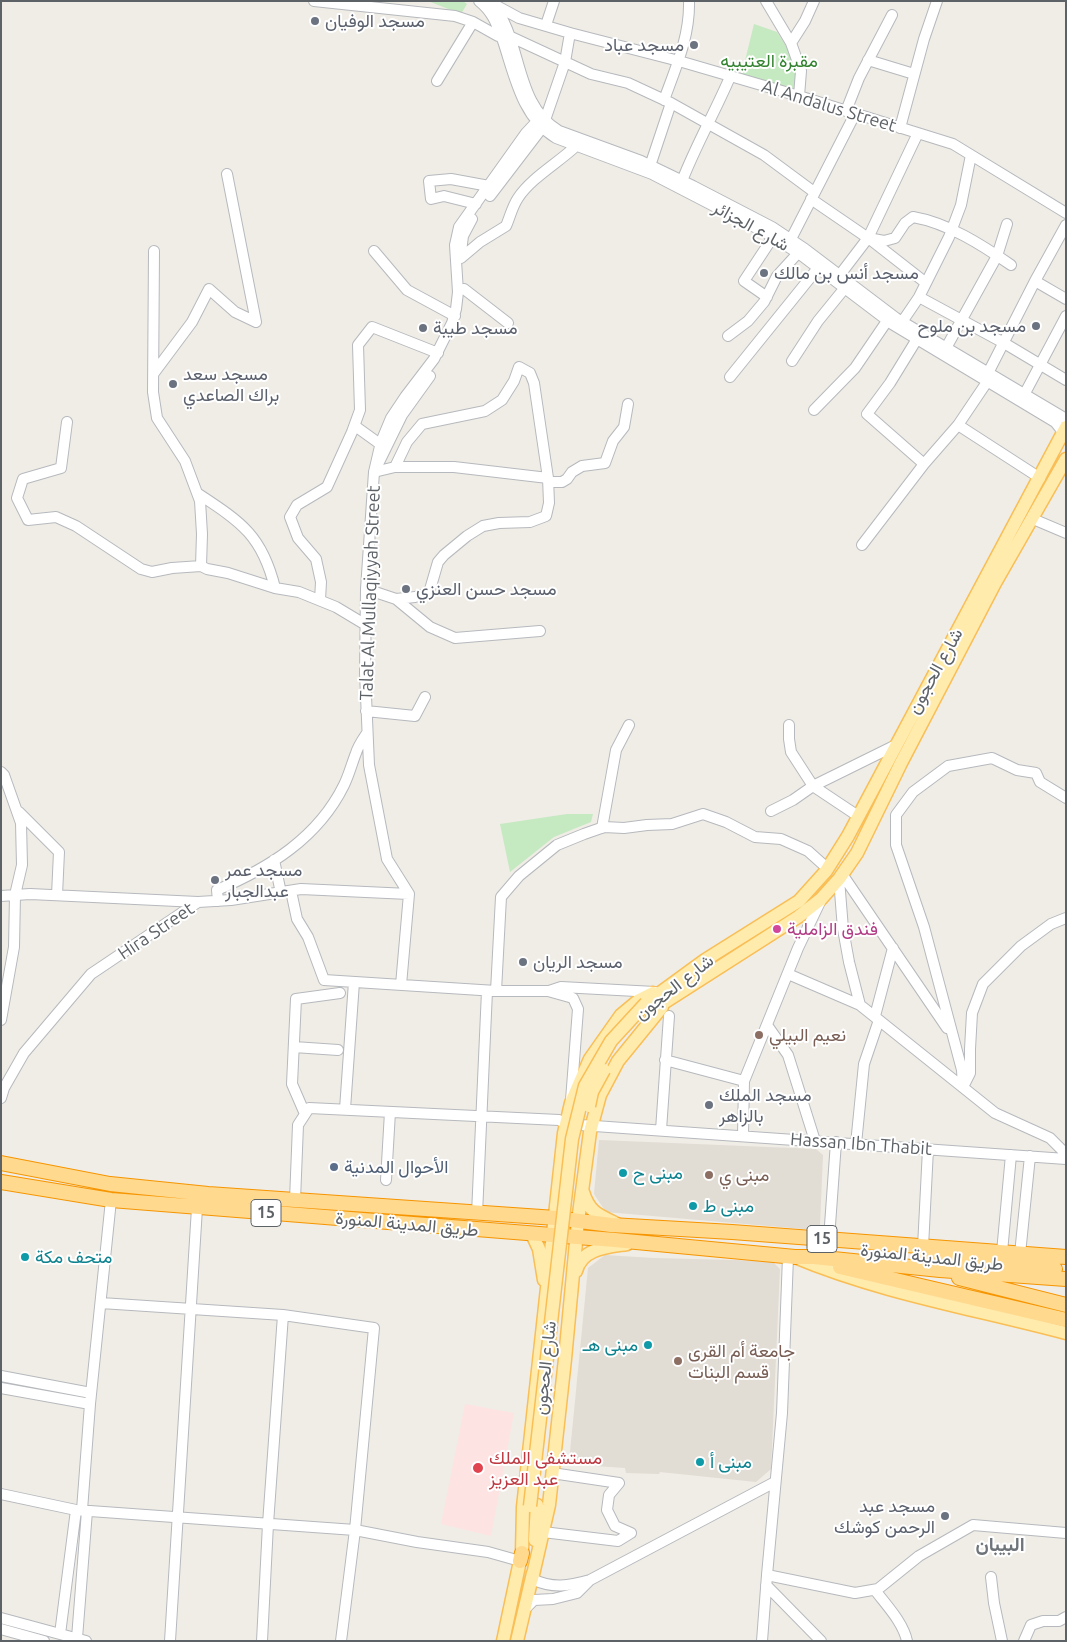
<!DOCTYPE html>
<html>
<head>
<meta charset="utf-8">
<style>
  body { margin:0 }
  #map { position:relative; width:1067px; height:1642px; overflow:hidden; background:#f0ede6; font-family:Ubuntu,sans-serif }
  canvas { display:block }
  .frame { position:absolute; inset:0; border:2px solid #5d6267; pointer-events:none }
</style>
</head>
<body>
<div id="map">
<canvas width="1067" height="1642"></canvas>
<div class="frame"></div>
</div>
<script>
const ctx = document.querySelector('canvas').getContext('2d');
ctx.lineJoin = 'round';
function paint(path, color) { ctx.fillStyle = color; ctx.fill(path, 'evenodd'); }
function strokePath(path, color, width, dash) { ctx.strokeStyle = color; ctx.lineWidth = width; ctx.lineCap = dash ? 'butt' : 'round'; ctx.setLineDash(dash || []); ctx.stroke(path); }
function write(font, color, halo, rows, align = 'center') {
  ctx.font = font + ' Ubuntu,Vazirmatn,sans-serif'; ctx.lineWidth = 4; ctx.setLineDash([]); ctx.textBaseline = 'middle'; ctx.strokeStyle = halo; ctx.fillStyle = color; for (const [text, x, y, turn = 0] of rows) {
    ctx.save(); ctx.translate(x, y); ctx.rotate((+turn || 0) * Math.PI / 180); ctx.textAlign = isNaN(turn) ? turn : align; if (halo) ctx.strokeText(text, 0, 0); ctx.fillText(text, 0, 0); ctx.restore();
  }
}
paint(new Path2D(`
  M 599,1140 L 816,1149 L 823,1155 L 820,1225 L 815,1230 L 606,1212 L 594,1194 Z
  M 605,1255 L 653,1258 L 772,1261 L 780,1269 L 771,1469 L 756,1482 L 660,1472 L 659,1474 L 626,1473 L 625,1468 L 581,1465 L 570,1452 L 588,1268 Z`), '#e1dcd4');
paint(new Path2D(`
  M 465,1404 L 514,1413 L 491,1536 L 441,1524 Z`), '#fde3e2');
paint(new Path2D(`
  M 428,1 L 463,1 L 467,4 L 461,14 Z
  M 754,24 L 777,32 C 792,55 798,63 796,92 L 741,77 Z
  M 567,814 L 593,814 L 591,822 L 554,837 L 510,872 L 500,824 Z`), '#c5e9c1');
const minor = new Path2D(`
  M 314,1 L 455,16 L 473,22 L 498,36 L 509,36 L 591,74 L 628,83 L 671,103 L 764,155 L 814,192
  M 479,1 C 493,12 497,25 503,41 C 515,77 522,117 556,138 L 652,174 L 768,234 L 801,255 L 892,324 L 1055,422 L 1063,432
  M 490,1 C 524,38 512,103 559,131 L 641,161 L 693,186 L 772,227 L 805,249 L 896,318 L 1066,419
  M 766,1 L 791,43 L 801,71 L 799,96
  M 495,5 L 519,18 L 570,33 L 679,61 L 799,96 L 953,144 L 1066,213
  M 546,25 L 554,1
  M 791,43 L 805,21 L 814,1
  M 868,60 L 914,74
  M 437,81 L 473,22
  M 664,100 C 676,67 690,36 689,1
  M 846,111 L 859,78 L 892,15
  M 545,120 L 565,62 L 570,33
  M 900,128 L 924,39 L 937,1
  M 650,166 L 671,103
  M 682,181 C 696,145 715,112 730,77
  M 490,196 L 545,124
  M 811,199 L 868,238 L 884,241 L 895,238 L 905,223 L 913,217 C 948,223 982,245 1011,265
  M 476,204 L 444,196 L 431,199 L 429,181 L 451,179 L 489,186
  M 791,239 L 855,114
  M 871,240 L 926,283
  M 154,251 L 153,392 L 157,418 L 185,461 L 200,501 L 202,534 L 201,566
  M 374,251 L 407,290 L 455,316
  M 461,252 L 463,236 L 472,219
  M 461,258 L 480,242 L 506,226 C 510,217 512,207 518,198 C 531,178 558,163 576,146
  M 839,276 L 868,238 L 918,133
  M 1035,281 L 1066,299
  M 464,289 L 508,323
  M 767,297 L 744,281 L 773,237
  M 919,297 L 1004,343 L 1066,380
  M 902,322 L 919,297 L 949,237 L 961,205 L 971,155
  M 728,336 L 748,321 L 764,302 L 777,276 L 798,253
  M 917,339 L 890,383 L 867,414 L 924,464
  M 946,348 L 997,256 L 1007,224
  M 792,361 L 818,321 L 844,289
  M 154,373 L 192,322 L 209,289 L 235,312 L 256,322 L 227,174
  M 730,377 L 818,268
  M 985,379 L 1035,281 L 1066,225
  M 1024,395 L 1066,316
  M 814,410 L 855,368 L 887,321
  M 67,422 L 61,468 L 23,479 L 17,498 L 28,520 L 56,517 L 76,526 L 141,569 L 152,572 L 172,568 L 201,566 L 207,569 L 228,573 L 275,588 L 299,592 L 336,607 L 366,625
  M 958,425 L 1040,478
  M 355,426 L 380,444
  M 379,462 L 402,415 L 430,376
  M 395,467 L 454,467 L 548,478
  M 548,482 L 562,482 L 567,479 L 572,472 L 582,466 L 605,463 L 613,441 L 624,427 L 628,404
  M 197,493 C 241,522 262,535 275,588
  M 1033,519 L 1066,533
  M 862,545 L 924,464 L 958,425 L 987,382
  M 366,589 L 396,599 L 415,597 L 429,593 L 438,562 L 444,555 L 467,536 L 483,526 L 499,523 L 530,522 L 546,516 L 549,503 L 548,478 L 534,383 L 530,373 L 519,367 L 514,381 L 502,400 L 485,411 L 422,424 L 407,442 L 395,467 L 374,472
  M 396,599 L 430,627 L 455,638 L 540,631
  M 320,600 L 321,582 L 316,559 L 298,538 L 290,517 L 297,505 L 327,487 L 352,432 L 360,410 L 358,345 L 372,327 L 438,353
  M 366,711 L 415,716 L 425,697
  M 789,725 L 789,739 L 791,752 L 813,786 L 858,816
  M 1,772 L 4,775 L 21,823 L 22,865 L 15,895 L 14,947 L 1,1020
  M 771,811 L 793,800 L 813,786 L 894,746
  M 19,812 L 59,852 L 57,895
  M 602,828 L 616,750 L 629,725
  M 274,860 L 281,893
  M 842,874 L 947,1028
  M 839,879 L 843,929 L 849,962 L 860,1005
  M 291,891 L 297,919 L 308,937 L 324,980 L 496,991 L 548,991 L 573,998 L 578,1009 L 571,1100
  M 1,896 L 30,894 L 198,902
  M 218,901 L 217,890 C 269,868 318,838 344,785 C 349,775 352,763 356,753 C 358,746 363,739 367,733
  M 788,974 L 860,1005 L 995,1113 L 1050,1138 L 1066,1154
  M 401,985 L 409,894 L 387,859 L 369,765 L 365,673 L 366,589 L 374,472 L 381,442 L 391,418 L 405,397 L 434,359 L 452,323 L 456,309 L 458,292 L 455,245 L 459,227 L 526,133 L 541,117
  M 496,991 L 501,897 L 519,876 L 557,845 L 584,834 L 604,827 L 624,828 L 647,825 L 672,824 L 703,814 L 726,822 L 755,837 L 781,839 L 808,851 L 827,868
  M 549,991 L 561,987 L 655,992
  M 875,1016 L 893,948
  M 767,1025 L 788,1055 L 815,1141
  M 294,1047 L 338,1050
  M 665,1060 L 744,1081 L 743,1136
  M 744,1081 L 798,948 L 821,900
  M 963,1087 L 962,1070 L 924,927 L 896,845 L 896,815 L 913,792 L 948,766 L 992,758 L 1017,770 L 1036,773 L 1040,782 L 1066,798
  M 963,1087 L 970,1073 L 970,1049 L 972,1013 L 983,984 L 1021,946 L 1051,924 L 1066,918
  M 1,1098 L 4,1088 L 24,1053 L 91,974 L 198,902 L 231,900 L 301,889 L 409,894
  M 345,1109 L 354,982
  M 305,1114 L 292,1084 L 296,999 L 340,993
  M 661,1130 L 669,1016
  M 856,1144 L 864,1064 L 879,1020
  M 386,1180 L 390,1112
  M 295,1200 L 298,1125 L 309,1108 L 559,1120 L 566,1124 L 1066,1159
  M 477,1214 L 487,991
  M 829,1239 L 836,1142
  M 923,1247 L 928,1149
  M 1002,1252 L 1011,1155
  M 1020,1254 L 1030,1156
  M 101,1303 L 283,1315 L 374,1328 L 355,1530 L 417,1542 L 488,1552 L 520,1561
  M 1,1376 L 91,1393
  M 1,1388 L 90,1404
  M 552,1473 L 619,1483
  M 619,1483 L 609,1495 L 607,1510 L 615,1526 L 631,1533
  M 1,1494 L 76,1510 L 355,1530 L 341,1641
  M 82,1510 L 90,1404 L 111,1200
  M 543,1532 L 618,1541 L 631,1533
  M 767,1575 L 855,1593 L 878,1589 L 919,1556 L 973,1525 L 1066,1533
  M 991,1577 L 994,1603 L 1002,1641
  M 532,1579 C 553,1589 569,1586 590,1580 L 775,1482
  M 766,1585 L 821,1641
  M 875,1590 C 886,1605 903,1622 907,1641
  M 525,1609 L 534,1600 L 553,1599 L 577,1593 L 590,1580
  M 1,1618 L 86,1641
  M 1,1629 L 44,1641
  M 60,1634 L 76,1510
  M 77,1638 L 87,1511
  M 170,1641 L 197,1208
  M 262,1641 L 268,1524 L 283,1315
  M 762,1641 L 767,1575 L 782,1413 L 788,1257
  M 1024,1641 L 1031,1625 L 1043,1621 L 1059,1621 L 1066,1617`);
const major = new Path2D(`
  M 646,1003 L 705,960 L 799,901 L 826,871 L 848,836 L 1066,427
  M 651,1011 L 798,917 L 821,899 L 839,879 L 857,853 L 901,763 L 995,583 L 1066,459
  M 583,1192 C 589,1212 598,1215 617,1224
  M 532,1234 L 539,1249 L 544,1280
  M 795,1257 C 881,1293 976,1309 1066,1333
  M 576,1271 C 582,1248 608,1247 627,1244
  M 535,1540 L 537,1505
  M 522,1553 L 523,1507 L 564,1133 L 571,1103 L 590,1059 L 621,1015 L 639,1000 L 653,993
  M 532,1579 L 549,1505 L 565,1359 L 578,1221 L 590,1132 L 600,1095 L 618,1061 L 662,1007
  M 503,1641 L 520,1561
  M 517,1641 L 533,1573`);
const highway = new Path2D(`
  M 1,1163 L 110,1184 L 208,1194 L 556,1218 L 611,1225 L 732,1232 L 1066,1257
  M 1,1182 L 111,1200 L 615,1240 L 795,1257 L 814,1257 L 940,1270 L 1066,1279
  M 920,1255 L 1055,1269
  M 840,1267 L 1066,1320
  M 959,1278 L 1066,1305
  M 520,1561 L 522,1553`);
strokePath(minor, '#b6b9bd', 12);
strokePath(major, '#f9be56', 15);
strokePath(highway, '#f69500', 16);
strokePath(minor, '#fff', 10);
strokePath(major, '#ffebac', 12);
strokePath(highway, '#ffd98e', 14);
const majorBridge = new Path2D(`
  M 589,1106 L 592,1092 L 604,1070
  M 530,1506 L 572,1139 L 585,1086 L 611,1041 L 646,1003`);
strokePath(majorBridge, '#f9be56', 15, []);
strokePath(majorBridge, '#ffebac', 12);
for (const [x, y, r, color] of [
  [315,21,5,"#6b7280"],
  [694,45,5,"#6b7280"],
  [764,273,5,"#6b7280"],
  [1036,326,5,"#6b7280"],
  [423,328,5,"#6b7280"],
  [173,384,5,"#6b7280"],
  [406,589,5,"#6b7280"],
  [215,880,5,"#6b7280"],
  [777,929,5,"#d1479c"],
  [523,962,5,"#6b7280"],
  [759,1035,5,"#8d6e63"],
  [709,1105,5,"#6b7280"],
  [334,1167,5,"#5c6f8a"],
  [623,1173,5,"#0f9aa8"],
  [709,1175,5,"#8d6e63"],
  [693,1206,5,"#0f9aa8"],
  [25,1257,5,"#0f9aa8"],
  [648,1345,5,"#0f9aa8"],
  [678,1361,5,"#8d6e63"],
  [700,1462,5,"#0f9aa8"],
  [478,1468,6,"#e0444e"],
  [945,1516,5,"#6b7280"]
]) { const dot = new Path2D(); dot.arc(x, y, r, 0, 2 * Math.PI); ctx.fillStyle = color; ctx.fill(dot); strokePath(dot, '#fff', 2); }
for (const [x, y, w] of [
  [266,1213,30],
  [822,1239,30]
]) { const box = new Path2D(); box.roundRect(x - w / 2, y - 13.5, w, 27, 4); ctx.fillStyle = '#fff'; ctx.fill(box); strokePath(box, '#5d6267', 1); }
write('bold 16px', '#5d6267', null, [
  ["15",266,1213],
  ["15",822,1239]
]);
write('18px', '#5b616d', '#fff', [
  ["مسجد الوفيان",325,21],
  ["مسجد عباد",684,45,"right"],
  ["مسجد أنس بن مالك",774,273],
  ["مسجد بن ملوح",1026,326,"right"],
  ["مسجد طيبة",433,328],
  ["مسجد سعد",183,374],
  ["براك الصاعدي",183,395],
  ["مسجد حسن العنزي",416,589],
  ["مسجد عمر",225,870],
  ["عبدالجبار",225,891],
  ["مسجد الريان",533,962],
  ["مسجد الملك",719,1095],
  ["بالزاهر",719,1116],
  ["مسجد عبد",935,1506,"right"],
  ["الرحمن كوشك",935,1527,"right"]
], 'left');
write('18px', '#338330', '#fff', [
  ["مقبرة العتيبيه",769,61]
]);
write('18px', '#5d6267', '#fff', [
  ["Al Andalus Street",829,106,17],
  ["شارع الجزائر",751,226,29],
  ["Talat Al Mullaqiyyah Street",370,593,-88],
  ["شارع الحجون",935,671,-61],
  ["Hira Street",156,931,-34],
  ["شارع الحجون",674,987,-38],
  ["Hassan Ibn Thabit",861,1144,4],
  ["طريق المدينة المنورة",407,1224,5],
  ["طريق المدينة المنورة",932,1257,6],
  ["شارع الحجون",545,1368,-84]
]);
write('18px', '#b23c85', '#fff', [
  ["فندق الزاملية",787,929]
], 'left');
write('18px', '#785e54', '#fff', [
  ["نعيم البيلي",769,1035],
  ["مبنى ي",719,1175],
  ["جامعة أم القرى",688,1351],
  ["قسم البنات",688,1372]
], 'left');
write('18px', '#4e5e75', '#fff', [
  ["الأحوال المدنية",344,1167]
], 'left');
write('18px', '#0d838f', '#fff', [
  ["مبنى ح",633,1173],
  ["مبنى ط",703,1206],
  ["متحف مكة",35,1257],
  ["مبنى هـ",638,1345,"right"],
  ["مبنى أ",710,1462]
], 'left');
write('18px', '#be3a42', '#fff', [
  ["مستشفى الملك",489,1458],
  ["عبد العزيز",489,1479]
], 'left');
write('bold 19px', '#6e7479', '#fff', [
  ["البيبان",1000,1545]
]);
</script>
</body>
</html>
